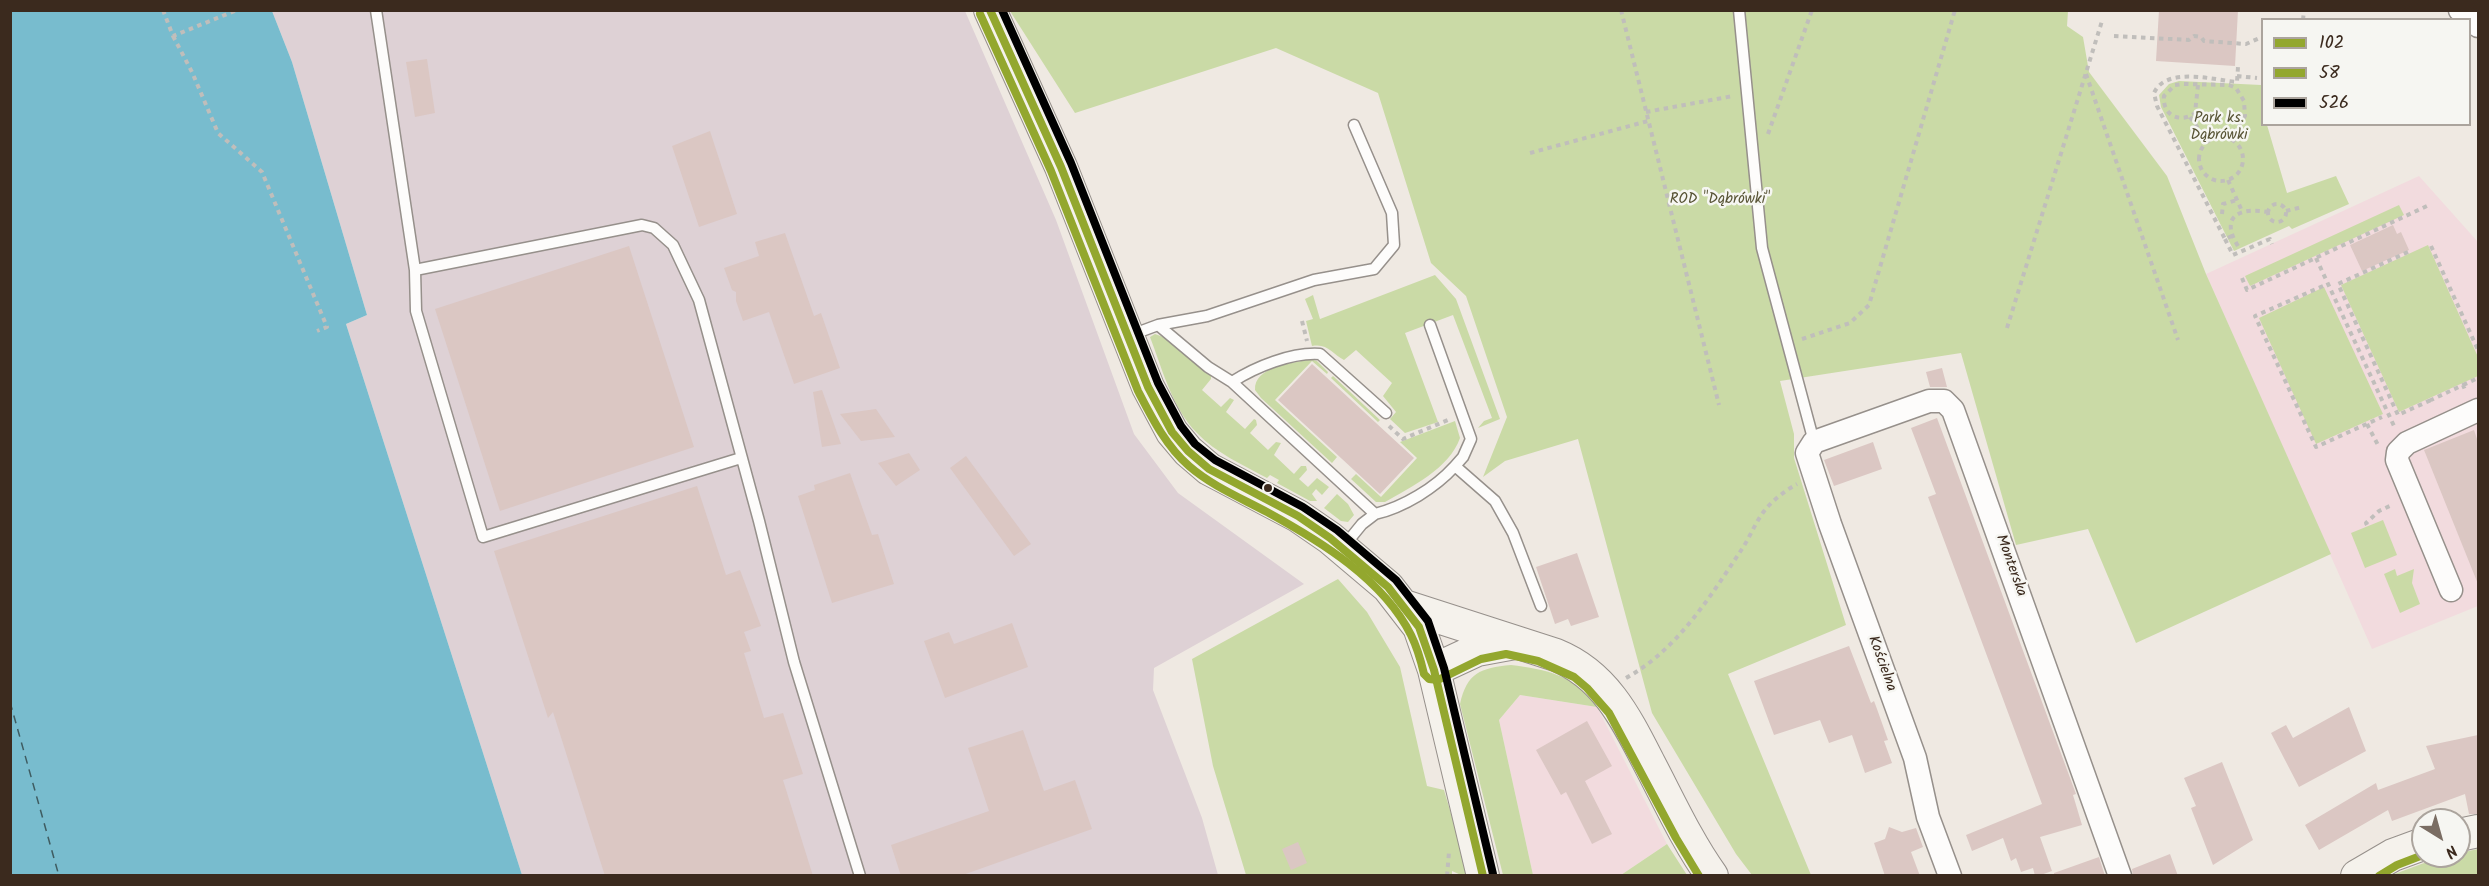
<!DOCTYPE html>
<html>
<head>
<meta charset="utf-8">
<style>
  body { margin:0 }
  #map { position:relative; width:2489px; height:886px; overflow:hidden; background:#efe9e2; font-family:Kalam,sans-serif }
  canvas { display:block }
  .frame { position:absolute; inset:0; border:12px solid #3b2a1e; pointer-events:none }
  .legend { position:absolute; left:2261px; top:18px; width:210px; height:108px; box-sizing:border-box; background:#f6f6f2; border:2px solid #aba49d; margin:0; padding:8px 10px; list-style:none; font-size:18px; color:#3b2a1e }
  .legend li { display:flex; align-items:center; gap:12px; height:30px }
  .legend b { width:30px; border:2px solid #aba49d }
  .north { position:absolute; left:2411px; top:808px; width:60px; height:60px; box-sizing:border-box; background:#f6f6f2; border:2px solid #aba49d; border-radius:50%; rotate:143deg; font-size:16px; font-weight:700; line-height:24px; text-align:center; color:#3b2a1e }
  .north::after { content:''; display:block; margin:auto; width:21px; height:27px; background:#7a6d63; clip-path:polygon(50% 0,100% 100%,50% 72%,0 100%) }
</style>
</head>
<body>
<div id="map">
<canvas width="2489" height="886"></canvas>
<div class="frame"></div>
<ul class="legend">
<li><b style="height:8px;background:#93a72e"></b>102</li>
<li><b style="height:8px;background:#93a72e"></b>58</li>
<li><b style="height:8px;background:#000"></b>526</li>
</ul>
<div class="north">N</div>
</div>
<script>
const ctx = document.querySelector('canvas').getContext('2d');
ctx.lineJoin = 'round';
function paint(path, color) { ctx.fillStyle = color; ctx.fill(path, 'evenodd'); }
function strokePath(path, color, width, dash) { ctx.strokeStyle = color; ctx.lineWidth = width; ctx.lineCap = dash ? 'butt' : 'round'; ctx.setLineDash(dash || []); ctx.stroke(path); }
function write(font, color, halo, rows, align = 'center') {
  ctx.font = font + ' Kalam,sans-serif'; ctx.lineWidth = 5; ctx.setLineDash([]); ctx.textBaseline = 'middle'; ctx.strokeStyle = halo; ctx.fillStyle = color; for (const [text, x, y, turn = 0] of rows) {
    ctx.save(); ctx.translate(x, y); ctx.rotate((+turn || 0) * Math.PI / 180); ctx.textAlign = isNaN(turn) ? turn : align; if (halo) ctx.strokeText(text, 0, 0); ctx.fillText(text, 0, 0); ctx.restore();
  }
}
paint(new Path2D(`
  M 2419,176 L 2478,242 L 2478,606 L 2372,649 L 2206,274 Z
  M 1520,695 L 1597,707 L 1667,844 L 1621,875 L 1533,875 L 1499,720 Z`), '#f2dbde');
paint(new Path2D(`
  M 272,11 L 965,11 L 1056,220 L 1134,434 L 1178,493 L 1304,584 L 1154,668 L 1153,690 L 1202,818 L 1218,875 L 522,875 L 346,324 L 367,315 L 292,62 Z`), '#ded1d5');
paint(new Path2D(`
  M 1010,11 L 2068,11 L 2067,26 L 2083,37 L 2089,72 L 2167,176 L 2206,274 L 2331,554 L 2136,643 L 2088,529 L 2016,545 L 1961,353 L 1780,381 L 1794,434 L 1794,458 L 1846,625 L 1728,674 L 1811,875 L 1752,875 L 1736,854 L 1652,713 L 1578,439 L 1505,461 L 1483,477 L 1507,417 L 1466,296 L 1431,263 L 1378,93 L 1276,48 L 1075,113 Z
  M 2179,81 L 2261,85 L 2262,124 L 2267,125 L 2287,193 L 2336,176 L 2349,204 L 2292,229 L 2289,226 L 2234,251 L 2161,107 L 2159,95 L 2169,84 Z
  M 2399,205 L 2404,215 L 2250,286 L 2245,276 Z
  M 2428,245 L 2478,357 L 2478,376 L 2399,412 L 2341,285 Z
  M 1435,275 L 1456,299 L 1500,419 L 1478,428 L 1484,421 L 1492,418 L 1453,315 L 1405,333 L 1438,422 L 1405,433 L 1390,419 L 1396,412 L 1383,396 L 1392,383 L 1356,350 L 1344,360 C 1332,354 1328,343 1312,346 L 1306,321 L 1313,319 L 1305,299 L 1313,295 L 1320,319 Z
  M 2324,287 L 2383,414 L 2316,444 L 2259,318 Z
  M 1155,334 L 1166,338 L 1211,376 L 1211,379 L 1202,390 L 1221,407 L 1230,398 L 1234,400 L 1226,412 L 1245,429 L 1254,419 L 1256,420 L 1257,425 L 1250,433 L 1268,450 L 1276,442 L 1281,443 L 1274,455 L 1294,474 L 1301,466 L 1306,466 L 1307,470 L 1299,479 L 1308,487 L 1317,478 L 1329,487 L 1322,495 L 1316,489 L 1312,494 L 1317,501 L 1310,501 L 1277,483 L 1279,480 L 1270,475 L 1267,478 C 1243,465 1216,453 1197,433 C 1172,408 1162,368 1150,337 Z
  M 1310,359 L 1317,361 L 1328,372 L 1327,374 L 1312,361 L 1275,400 L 1337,457 L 1332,463 L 1261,398 L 1255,390 C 1254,366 1292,364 1310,359 Z
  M 1333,376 L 1380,420 L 1378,422 L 1331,378 Z
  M 1455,421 L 1460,438 C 1449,469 1411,487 1385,502 L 1376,502 L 1351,479 L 1356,474 L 1381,497 L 1417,458 L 1400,442 Z
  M 1337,494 L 1348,504 L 1354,515 L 1348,522 L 1341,521 L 1324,508 Z
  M 2383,520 L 2397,555 L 2365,568 L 2351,533 Z
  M 2395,569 L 2397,576 L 2414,569 L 2412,583 L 2420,604 L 2400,613 L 2384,574 Z
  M 1338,579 L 1367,612 L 1400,667 L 1427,786 L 1444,790 L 1469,875 L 1461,875 L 1452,871 L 1452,876 L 1246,875 L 1213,766 L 1192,659 Z
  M 1511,665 C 1545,669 1578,676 1597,707 L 1520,695 L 1499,720 L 1533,875 L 1503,875 L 1460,704 C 1467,673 1480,668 1511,665 Z
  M 1667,844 L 1687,875 L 1621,875 Z
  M 2478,849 L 2478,875 L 2392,875 L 2432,860 L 2459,856 L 2459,853 Z`), '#cadaa6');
paint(new Path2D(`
  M 10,11 L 272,11 L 292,62 L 367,315 L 346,324 L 522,875 L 11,875 Z`), '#78bcce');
strokePath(new Path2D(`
  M 10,702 L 59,876`), '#3f5c61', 1.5, [8, 6]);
paint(new Path2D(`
  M 2159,10 L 2238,10 L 2235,66 L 2156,61 Z
  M 427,59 L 435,113 L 415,117 L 406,62 Z
  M 710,131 L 737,214 L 699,227 L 672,146 Z
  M 2393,225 L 2397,234 L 2401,232 L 2409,250 L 2362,271 L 2350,245 Z
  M 785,233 L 814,316 L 821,313 L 840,368 L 794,384 L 769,312 L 743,321 L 736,301 L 736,292 L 732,290 L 724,268 L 759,256 L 755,242 Z
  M 629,246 L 694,447 L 500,511 L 435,309 Z
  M 1312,364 L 1414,458 L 1380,494 L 1278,400 Z
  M 1942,368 L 1947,387 L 1930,387 L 1926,372 Z
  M 822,390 L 841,444 L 822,447 L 813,392 Z
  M 876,409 L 895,437 L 861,441 L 840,414 Z
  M 1937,418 L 2076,794 L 2073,795 L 2082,825 L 2040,837 L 2052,871 L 2038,876 L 2035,876 L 2033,868 L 2021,872 L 2016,858 L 2011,861 L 2003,838 L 1972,851 L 1966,835 L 2042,804 L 1928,497 L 1936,494 L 1911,428 Z
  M 2474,430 L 2478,442 L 2478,584 L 2424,450 Z
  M 1873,442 L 1882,469 L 1834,486 L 1824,460 Z
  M 909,453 L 920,470 L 896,486 L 878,463 Z
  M 966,456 L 1031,544 L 1014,556 L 950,468 Z
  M 850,473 L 872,535 L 878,534 L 894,584 L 832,603 L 798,496 L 815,490 L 814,485 Z
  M 697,486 L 726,575 L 740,570 L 761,626 L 744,632 L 751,651 L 744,653 L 764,718 L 783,713 L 803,774 L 783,780 L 813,876 L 605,876 L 553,712 L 548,718 L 494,551 Z
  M 1577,553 L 1599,617 L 1571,626 L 1568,619 L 1555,624 L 1536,567 Z
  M 1012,623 L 1028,667 L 945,698 L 924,641 L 949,632 L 954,644 Z
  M 1849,646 L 1871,703 L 1874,701 L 1877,709 L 1888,740 L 1884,741 L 1892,763 L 1865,773 L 1852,735 L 1829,743 L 1820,720 L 1774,735 L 1754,681 Z
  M 2349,707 L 2366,751 L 2299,787 L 2271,733 L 2286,725 L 2293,738 Z
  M 1587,721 L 1612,766 L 1585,781 L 1612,834 L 1592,844 L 1566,792 L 1561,795 L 1536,750 Z
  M 1023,730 L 1044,791 L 1075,780 L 1092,829 L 960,876 L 901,876 L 891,845 L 989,811 L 968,748 Z
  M 2478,735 L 2478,814 L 2469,814 L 2465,794 L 2392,821 L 2388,810 L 2319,850 L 2305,825 L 2376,783 L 2378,790 L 2435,769 L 2426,746 Z
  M 2222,762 L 2253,840 L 2213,865 L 2191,808 L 2196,806 L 2184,778 Z
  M 1889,827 L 1902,832 L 1916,828 L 1923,847 L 1911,852 L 1920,876 L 1885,876 L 1874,843 L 1885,839 Z
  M 1298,842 L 1307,863 L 1291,870 L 1282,849 Z
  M 2170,854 L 2178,876 L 2133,876 L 2132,869 Z
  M 2099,857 L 2105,876 L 2054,876 L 2054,873 Z`), '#dbc7c3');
const lane = new Path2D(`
  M 376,10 L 415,270 L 642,225 L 654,228 L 673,245 L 699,300 L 759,521 L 794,662 L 860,876
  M 1739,10 L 1762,248 L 1814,442
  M 415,270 L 416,311 L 483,537 L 741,458
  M 1158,325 L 1207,316 L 1314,280 L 1374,269 L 1394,245 L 1392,213 L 1354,125
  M 1430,325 L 1471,439 L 1463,457 L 1455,466
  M 1131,335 L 1158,325 L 1208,367 L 1232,382 C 1255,367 1292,352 1320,354 L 1386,413
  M 1232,382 L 1375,514 C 1404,507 1435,488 1455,466 L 1495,501 L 1513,533 L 1541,606
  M 1344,546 L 1362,524 L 1375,514`);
const street = new Path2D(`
  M 2460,10 L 2478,26
  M 2451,590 L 2397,460 L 2398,452 L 2407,443 L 2478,410
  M 1950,876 L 1928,817 L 1915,758 L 1830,524 L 1807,453 L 1814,442 L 1929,401 L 1944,401 L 1953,410 L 2120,876`);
const secondary = new Path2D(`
  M 990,10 L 1061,167 L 1148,387 L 1172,432 L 1188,451 L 1209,469 L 1298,516 L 1330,538 L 1388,587 L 1419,627 L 1434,670 L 1483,876
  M 1404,606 L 1556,655 C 1605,675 1626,718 1649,763 C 1669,801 1687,841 1712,876
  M 1434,670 L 1477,650 L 1515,643
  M 2459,835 L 2478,831
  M 2357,876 L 2393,855 L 2423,844`);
strokePath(lane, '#96908b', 13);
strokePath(street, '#96908b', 25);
strokePath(secondary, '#96908b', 34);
strokePath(new Path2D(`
  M 163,10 L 173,36 L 237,10
  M 1621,10 L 1719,405
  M 2303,20 L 2304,10
  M 173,36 L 192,72 L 218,133 L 262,172 L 327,327 L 317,331
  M 2114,36 L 2189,40 L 2194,36 L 2201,37 L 2204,41 L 2246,44 L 2262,37
  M 2086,74 L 2178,340
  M 2237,76 L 2257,78
  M 2198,85 L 2195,113 C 2180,124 2162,115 2164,96 L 2175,85 L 2183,84 L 2229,85 L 2236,88 L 2244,101 L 2245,116 L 2230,139
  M 1646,112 L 1733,96
  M 2190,117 L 2208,142
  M 1768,134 L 1812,10
  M2199 159a22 22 0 1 1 44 0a22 22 0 1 1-44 0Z
  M 1530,153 L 1648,121
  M 2228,180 L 2242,211
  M2268 213a9 9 0 1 1 18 0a9 9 0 1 1-18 0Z
  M 2286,211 L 2302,207
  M 2222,214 L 2223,204 L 2237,200
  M 2232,236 L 2225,239 L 2157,106 L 2154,93 C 2166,66 2214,80 2237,82 L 2238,67
  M 2225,239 L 2233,255 L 2270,239 L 2272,244
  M 2238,246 C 2219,216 2240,207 2268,212
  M 2431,246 L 2478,350
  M 2408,252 L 2338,284 L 2398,415 L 2431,400
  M 2316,258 L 2394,426
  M 2242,278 L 2247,290 L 2427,206
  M 2323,286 L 2255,316 L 2316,447 L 2382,417
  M 1302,321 L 1307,341
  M 2007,328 L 2102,21
  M 1802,339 L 1850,323 L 1869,305 L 1955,10
  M 2463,385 L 2478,378
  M 2432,401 L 2431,400 L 2463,385 L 2466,392
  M 2367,424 L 2379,447
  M 1389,426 L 1403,439 L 1448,420
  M 2367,525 L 2366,523 L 2379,511 L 2392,505
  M 1626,678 C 1677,650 1710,597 1742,549 C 1750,537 1756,521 1765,510 C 1773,500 1786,490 1797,484
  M 1447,876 L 1449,852`), '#c0bebb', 4, [4.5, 4.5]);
strokePath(lane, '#fdfcfb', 10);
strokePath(street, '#fdfcfb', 22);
strokePath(secondary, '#f5f2ec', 32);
strokePath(new Path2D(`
  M 990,10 L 1061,167 L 1148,387 L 1172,432 L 1188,451 L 1209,469 L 1298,516 L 1330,538 L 1388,587 L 1419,627 L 1434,670 L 1483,876`), '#93a72e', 8);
strokePath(new Path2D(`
  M 980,14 L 1051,171 L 1138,391 C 1152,418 1166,446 1189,466 C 1212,486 1241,498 1267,512 C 1320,541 1383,579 1411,635 C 1417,647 1421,661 1424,674 L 1429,679 L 1438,680 L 1481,659 L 1506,654 L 1538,661 L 1574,677 L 1587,688 L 1609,713 L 1676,838 L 1699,876
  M 2379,876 L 2397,865 L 2423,855`), '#93a72e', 8);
strokePath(new Path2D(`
  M 1002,10 L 1071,163 L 1158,383 L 1181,426 L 1195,444 L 1215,460 L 1303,507 L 1337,530 L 1396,580 L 1428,621 L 1444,668 L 1493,874`), '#000', 8);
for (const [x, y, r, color] of [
  [1268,488,5,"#3b2a1e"]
]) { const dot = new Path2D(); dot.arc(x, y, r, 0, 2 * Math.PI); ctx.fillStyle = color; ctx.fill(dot); strokePath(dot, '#f6f6f2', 2); }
write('15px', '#575334', '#f6f6f2', [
  ["Park ks.",2219,119],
  ["Dąbrówki",2219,136],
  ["ROD \"Dąbrówki\"",1720,200]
]);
write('15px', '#3b2a1e', '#f6f6f2', [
  ["Monterska",2010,566,70],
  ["Kościelna",1881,664,70]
]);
</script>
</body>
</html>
